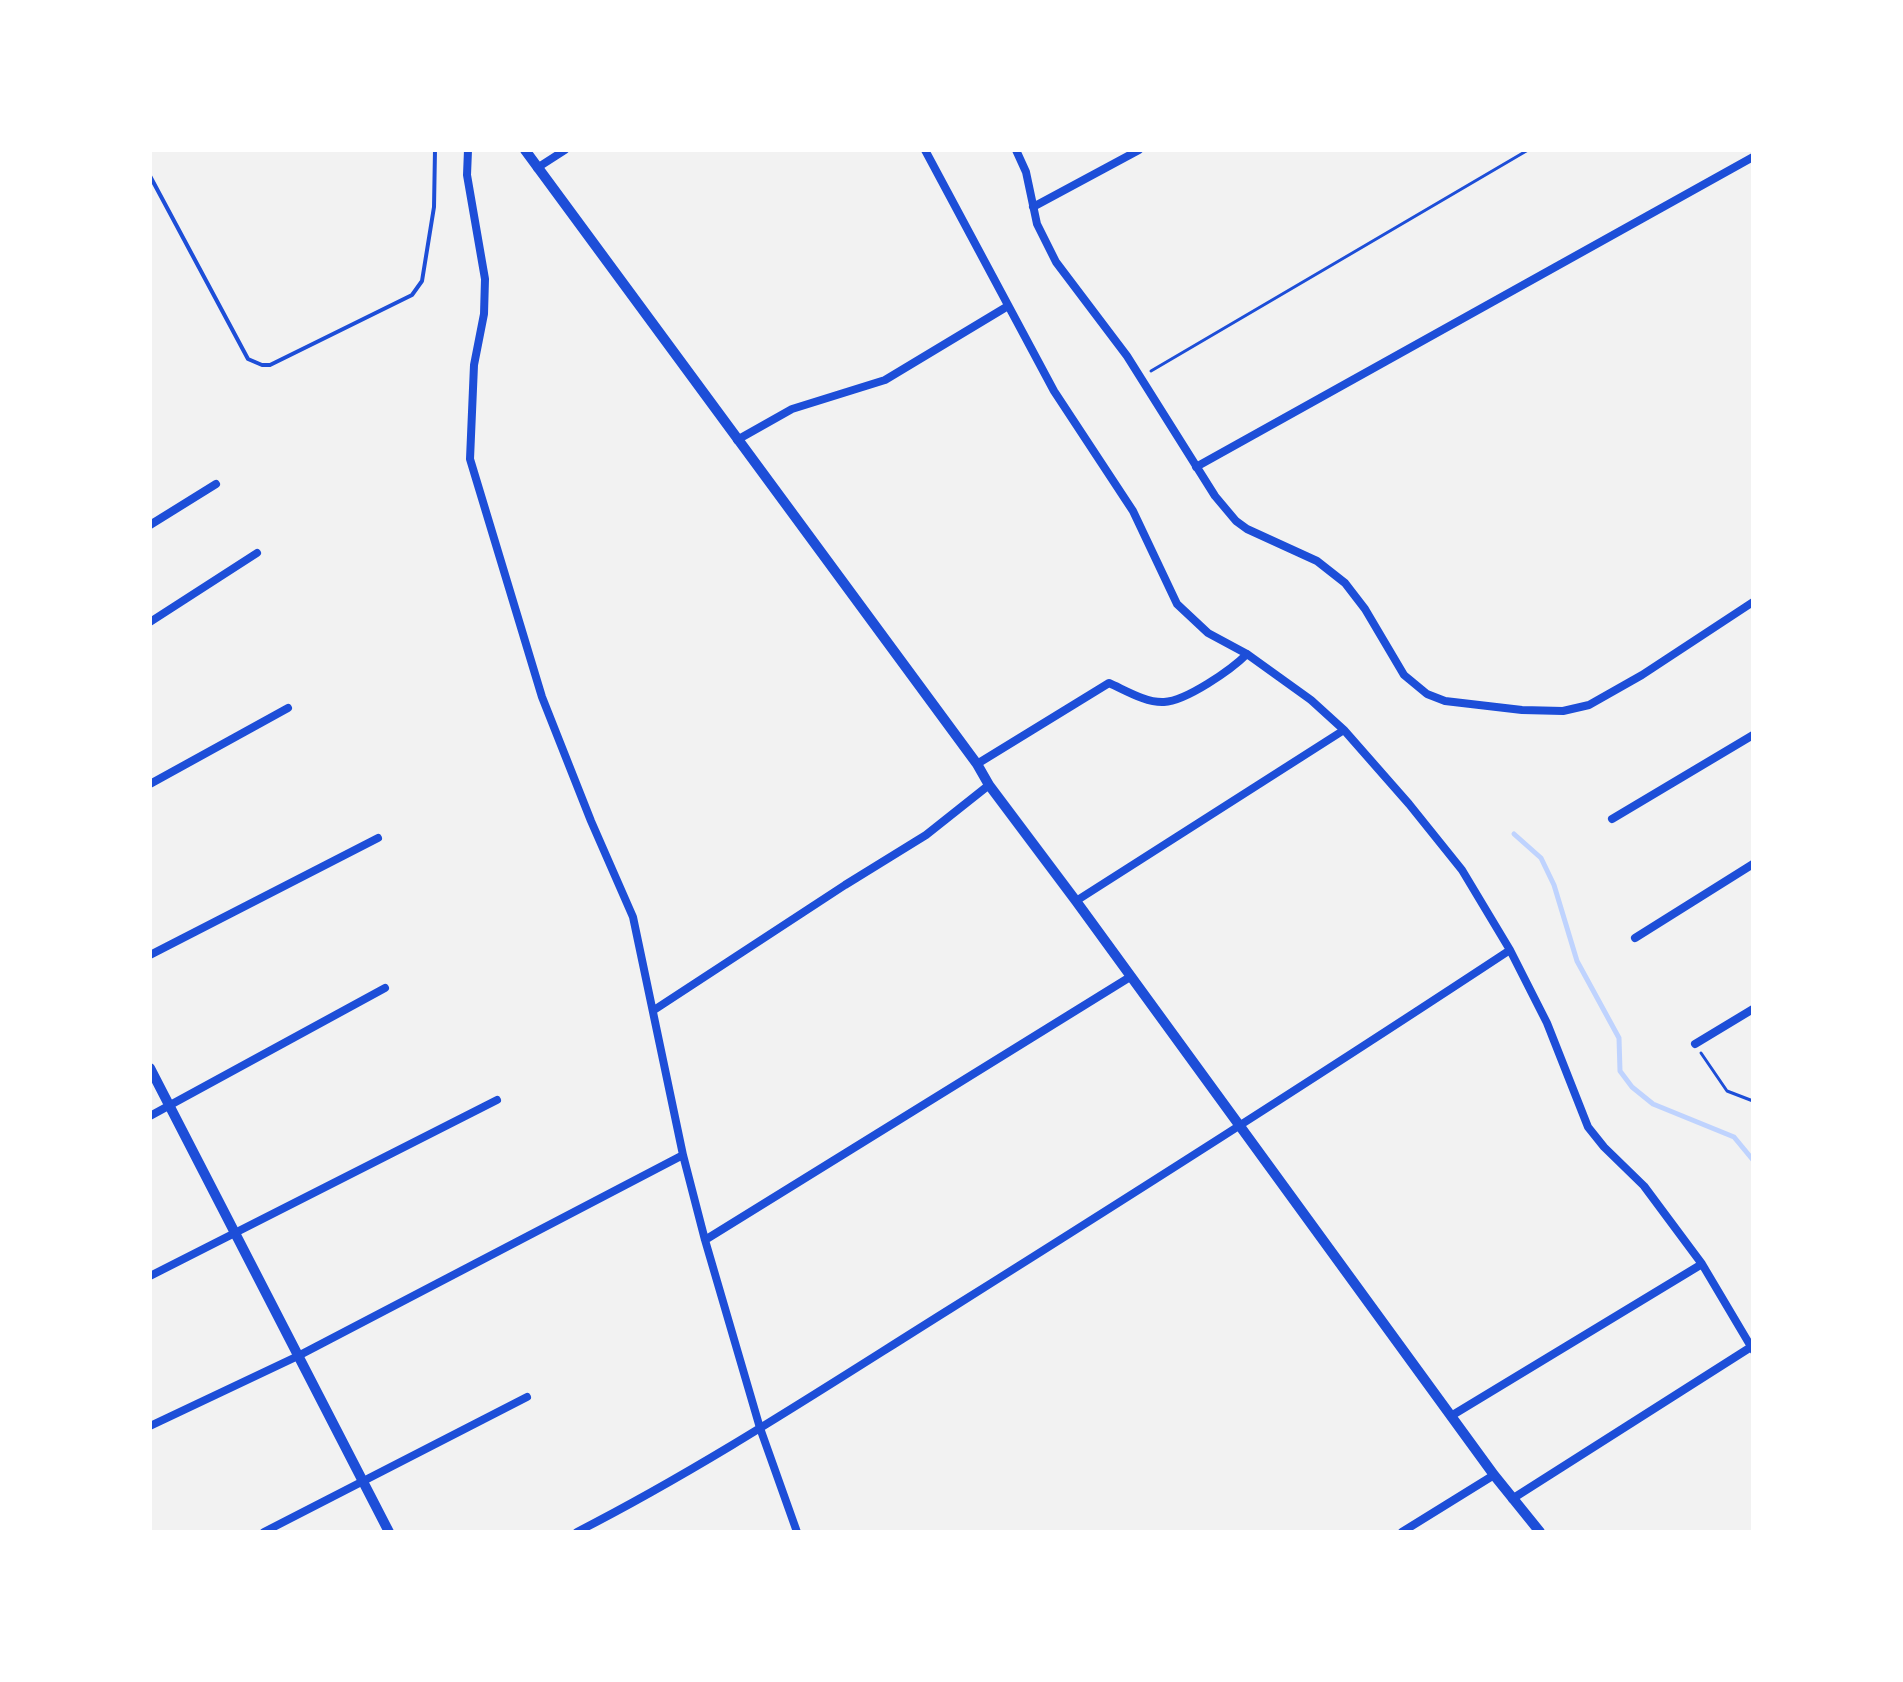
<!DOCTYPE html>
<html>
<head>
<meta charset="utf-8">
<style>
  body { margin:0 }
  #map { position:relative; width:1903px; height:1682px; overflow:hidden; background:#f2f2f2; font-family:"Noto Serif",serif }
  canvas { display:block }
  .frame { position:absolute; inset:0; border:152px solid #fff; pointer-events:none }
</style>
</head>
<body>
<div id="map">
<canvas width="1903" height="1682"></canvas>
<div class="frame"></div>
</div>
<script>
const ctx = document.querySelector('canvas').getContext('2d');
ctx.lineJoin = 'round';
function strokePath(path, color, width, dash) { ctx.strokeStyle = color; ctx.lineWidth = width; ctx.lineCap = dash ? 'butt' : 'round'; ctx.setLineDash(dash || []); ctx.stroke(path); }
strokePath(new Path2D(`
  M 1514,834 L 1541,858 L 1554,885 L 1577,961 L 1619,1038 L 1620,1071 L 1632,1087 L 1653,1104 L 1734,1137 L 1753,1160`), '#bfd3fe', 5);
strokePath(new Path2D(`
  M 1151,371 L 1528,150
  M 1701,1053 L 1727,1091 L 1753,1101`), '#1d4ed8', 3);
strokePath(new Path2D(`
  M 150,176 L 248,359 L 262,365 L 270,365 L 412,295 L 422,281 L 434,207 L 435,150`), '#1d4ed8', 4);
strokePath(new Path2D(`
  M 468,150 L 467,175 L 485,279 L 484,314 L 474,365 L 470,459 L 542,697 L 591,821 L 633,917 L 683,1155 L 705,1240 L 760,1428 L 797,1532
  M 925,150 L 1054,391 L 1133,511 L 1177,604 L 1208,633 L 1247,654 L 1311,700 L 1344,730 L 1409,804 L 1462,870 L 1510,950 L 1547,1023 L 1588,1127 L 1604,1147 L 1644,1186 L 1702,1264 L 1753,1350
  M 1016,150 L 1026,172 L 1037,224 L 1056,262 L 1127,356 L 1215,496 L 1236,521 L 1247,529 L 1317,561 L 1345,583 L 1365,609 L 1404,675 L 1427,694 L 1445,701 L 1522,710 L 1563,711 L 1589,705 L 1642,675 L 1753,602
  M 537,168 L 565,150
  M 1033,207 L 1139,150
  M 737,440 L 792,409 L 885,380 L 1008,306
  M 1196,467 L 1753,157
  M 150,525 L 216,484
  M 150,622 L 257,553
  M 977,764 L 1109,683 C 1125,690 1146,703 1164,702 C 1186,701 1231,670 1247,654
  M 150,784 L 288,708
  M 1612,819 L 1753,735
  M 1076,901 L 1344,730
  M 1635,938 L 1753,864
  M 150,955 L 378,838
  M 654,1010 L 845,885 L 926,835 L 989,785
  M 1695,1044 L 1753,1009
  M 150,1116 L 385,988
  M 705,1240 L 1130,977
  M 150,1276 L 497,1100
  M 1451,1416 L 1702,1264
  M 150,1426 L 298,1356 L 683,1155
  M 1512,1499 L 1751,1347
  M 264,1532 L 527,1397
  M 577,1532 C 706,1466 827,1386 950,1309 C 1138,1191 1325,1072 1510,950
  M 1402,1532 L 1494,1475`), '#1d4ed8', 8);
strokePath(new Path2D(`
  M 525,150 L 977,764 L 989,785 L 1076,901 L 1494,1475 L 1540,1532
  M 150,1068 L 389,1532`), '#1d4ed8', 10);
</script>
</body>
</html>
